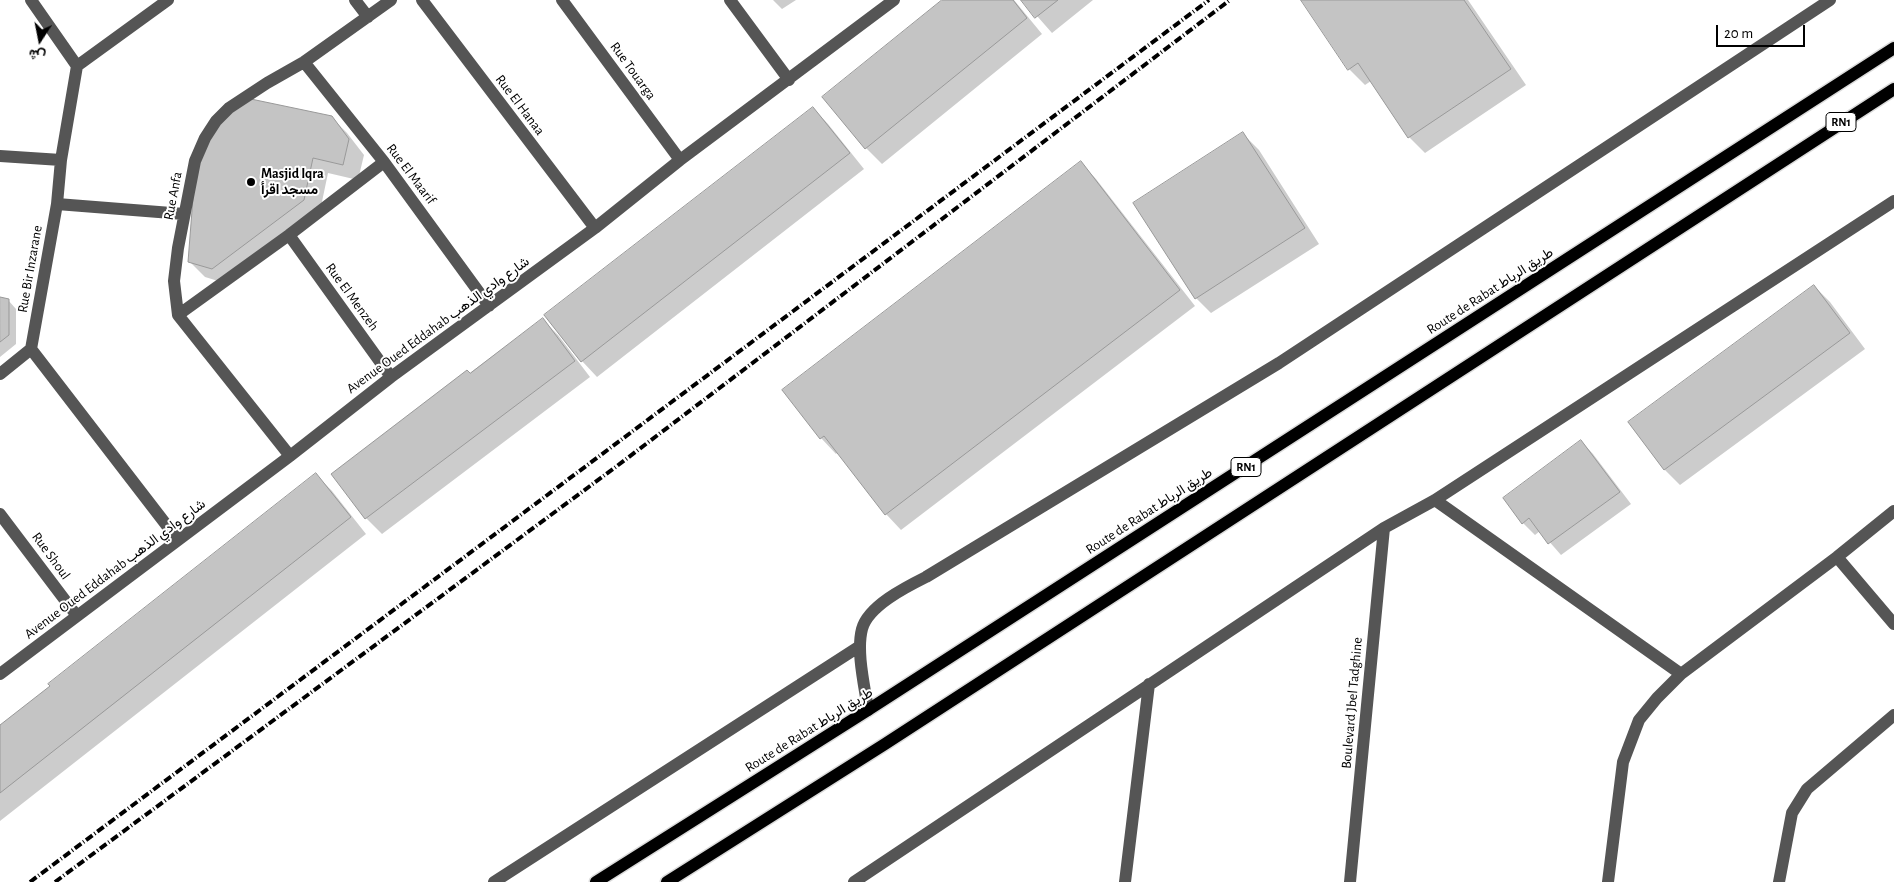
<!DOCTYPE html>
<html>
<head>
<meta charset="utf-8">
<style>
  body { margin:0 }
  #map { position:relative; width:1894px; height:882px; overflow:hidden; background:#fff; font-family:"Alegreya Sans",Vazirmatn,sans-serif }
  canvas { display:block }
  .north { position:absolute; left:15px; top:15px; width:50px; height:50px; -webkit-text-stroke:4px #fff; paint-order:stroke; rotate:191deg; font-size:14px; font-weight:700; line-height:20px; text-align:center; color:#000 }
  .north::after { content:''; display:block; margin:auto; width:18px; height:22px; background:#000; clip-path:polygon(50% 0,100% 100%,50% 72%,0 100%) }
  .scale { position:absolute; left:1716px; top:25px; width:89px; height:22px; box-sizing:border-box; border:2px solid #000; border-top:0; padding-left:6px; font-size:15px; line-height:18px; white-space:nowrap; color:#000; -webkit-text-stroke:4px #fff; paint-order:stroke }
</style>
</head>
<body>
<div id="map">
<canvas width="1894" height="882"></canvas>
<div class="north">ش</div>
<div class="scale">20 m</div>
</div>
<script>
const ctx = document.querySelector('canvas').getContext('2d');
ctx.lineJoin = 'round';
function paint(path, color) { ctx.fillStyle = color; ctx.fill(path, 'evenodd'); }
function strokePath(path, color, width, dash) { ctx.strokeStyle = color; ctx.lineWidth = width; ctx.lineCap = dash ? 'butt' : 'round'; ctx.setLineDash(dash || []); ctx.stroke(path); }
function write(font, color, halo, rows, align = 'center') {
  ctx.font = font + ' "Alegreya Sans",Vazirmatn,sans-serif'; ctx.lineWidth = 4; ctx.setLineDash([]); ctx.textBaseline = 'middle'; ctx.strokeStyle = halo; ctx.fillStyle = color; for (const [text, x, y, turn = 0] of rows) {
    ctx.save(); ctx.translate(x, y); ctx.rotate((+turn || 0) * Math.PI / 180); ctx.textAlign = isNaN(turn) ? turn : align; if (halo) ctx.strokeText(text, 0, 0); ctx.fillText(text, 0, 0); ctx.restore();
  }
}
paint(new Path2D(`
  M 773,0 L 796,0 L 782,9 Z
  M 944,0 L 1014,0 L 1042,34 L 882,164 L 866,148 L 824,97 Z
  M 1023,0 L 1093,0 L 1052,33 Z
  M 1302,0 L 1468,0 L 1526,85 L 1425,153 L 1409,137 L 1371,81 L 1365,85 L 1349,69 Z
  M 813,108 L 828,124 L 864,169 L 597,377 L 582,361 Z
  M 331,117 L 347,133 L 364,155 L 358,180 L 328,173 L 319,216 L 228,284 L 205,277 L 189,261 Z
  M 1243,134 L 1259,150 L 1319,244 L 1211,313 L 1196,298 Z
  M 1081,163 L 1096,179 L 1195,306 L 901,530 L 886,514 L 838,452 L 836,454 L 821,438 Z
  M 1814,286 L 1830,302 L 1865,349 L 1680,485 L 1665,470 L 1629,422 Z
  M 0,298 L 8,300 L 16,309 L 16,344 L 0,357 Z
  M 543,320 L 558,335 L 590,377 L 382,534 L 366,518 L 332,474 L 470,375 Z
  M 1581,441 L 1593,454 L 1631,504 L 1561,555 L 1540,531 L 1535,535 L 1523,523 Z
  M 316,475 L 332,491 L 366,534 L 0,821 L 0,727 Z`), '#0003');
const building = new Path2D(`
  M 942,0 L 1013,0 L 1027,18 L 865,149 L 822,97 Z
  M 1021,0 L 1058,0 L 1035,18 Z
  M 1301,0 L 1464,0 L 1511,69 L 1408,138 L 1358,63 L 1348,70 Z
  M 246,98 L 332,116 L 349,139 L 343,165 L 313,158 L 304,200 L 212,269 L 188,262 L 196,159 L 217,122 Z
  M 813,107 L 850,153 L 581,362 L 544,315 Z
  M 1243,132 L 1305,228 L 1195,299 L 1133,203 Z
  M 1081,161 L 1180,290 L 885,515 L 824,436 L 820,439 L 782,390 Z
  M 1814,285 L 1850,333 L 1664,470 L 1628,422 Z
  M 0,297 L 9,299 L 9,335 L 0,342 Z
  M 543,318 L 575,361 L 365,519 L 331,474 L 467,370 L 470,373 Z
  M 1581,440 L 1620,492 L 1548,544 L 1529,518 L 1522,524 L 1503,498 Z
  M 316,473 L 351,517 L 0,793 L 0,725 L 50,686 L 48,684 Z`);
paint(building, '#c4c4c4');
strokePath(building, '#999', 1);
const major = new Path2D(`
  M 596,882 L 868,710 L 1894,48
  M 667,882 L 885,744 L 1894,89`);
strokePath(major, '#dbdbdb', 15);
strokePath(new Path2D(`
  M 31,0 L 77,66
  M 168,0 L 77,66 L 61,160 L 57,204 L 31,349 L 178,540
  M 355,0 L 368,17
  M 422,0 L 595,228
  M 562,0 L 680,160
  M 730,0 L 789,80
  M 304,62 L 384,162 L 489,306
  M 0,156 L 61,160
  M 57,204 L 184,214
  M 289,235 L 391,377
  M 178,315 L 289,235 L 384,162
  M 0,374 L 31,349
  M 290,456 L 178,315 L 174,281 L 178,248 L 195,161 L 205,138 L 216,121 L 229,108 L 267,83 L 304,62 L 391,0
  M 1435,500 L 1681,674
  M 0,514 L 77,616
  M 1837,557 L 1894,624
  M 0,674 L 290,456 L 391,377 L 595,228 L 680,160 L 894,0
  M 868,710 C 865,688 856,652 862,629 C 868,606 906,587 926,577 L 1279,363 L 1830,0
  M 494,882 L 860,646
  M 854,882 L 1384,528 L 1435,500 L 1894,201
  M 1125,882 L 1149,684
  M 1350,882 L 1384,528
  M 1608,882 L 1623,762 L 1639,720 L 1657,698 L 1681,674 L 1837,557 L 1894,511
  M 1779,882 L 1792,813 L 1807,789 L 1894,715`), '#555', 12);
strokePath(major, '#000', 12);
strokePath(new Path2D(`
  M 30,882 L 1209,0
  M 55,882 L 617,466 L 1230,0`), '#000', 4, [8, 2.5, 1, 2.5]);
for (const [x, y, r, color] of [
  [251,182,5,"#000"]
]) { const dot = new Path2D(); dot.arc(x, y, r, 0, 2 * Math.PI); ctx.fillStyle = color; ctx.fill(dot); strokePath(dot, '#fff', 2); }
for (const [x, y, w] of [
  [1841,122,30],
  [1246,467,30]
]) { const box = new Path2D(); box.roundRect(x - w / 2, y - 9.5, w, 19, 4); ctx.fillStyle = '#fff'; ctx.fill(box); strokePath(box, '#000', 1); }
write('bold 12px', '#000', null, [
  ["RN1",1841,122],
  ["RN1",1246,467]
]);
write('14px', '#000', '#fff', [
  ["Rue Touarga",633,71,54],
  ["Rue El Hanaa",520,105,53],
  ["Rue El Maarif",411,174,53],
  ["Rue Anfa",173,196,-79],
  ["Rue Bir Inzarane",30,269,-80],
  ["Route de Rabat طريق الرباط",1490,291,-33],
  ["Rue El Menzeh",352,297,54],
  ["Avenue Oued Eddahab شارع وادي الذهب",438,325,-36],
  ["Route de Rabat طريق الرباط",1149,511,-33],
  ["Rue Shoul",51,556,54],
  ["Avenue Oued Eddahab شارع وادي الذهب",115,569,-37],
  ["Boulevard Jbel Tadghine",1352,703,-85],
  ["Route de Rabat طريق الرباط",809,730,-32]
]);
write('bold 14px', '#000', '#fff', [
  ["Masjid Iqra",261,174],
  ["مسجد اقرأ",261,190]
], 'left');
</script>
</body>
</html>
